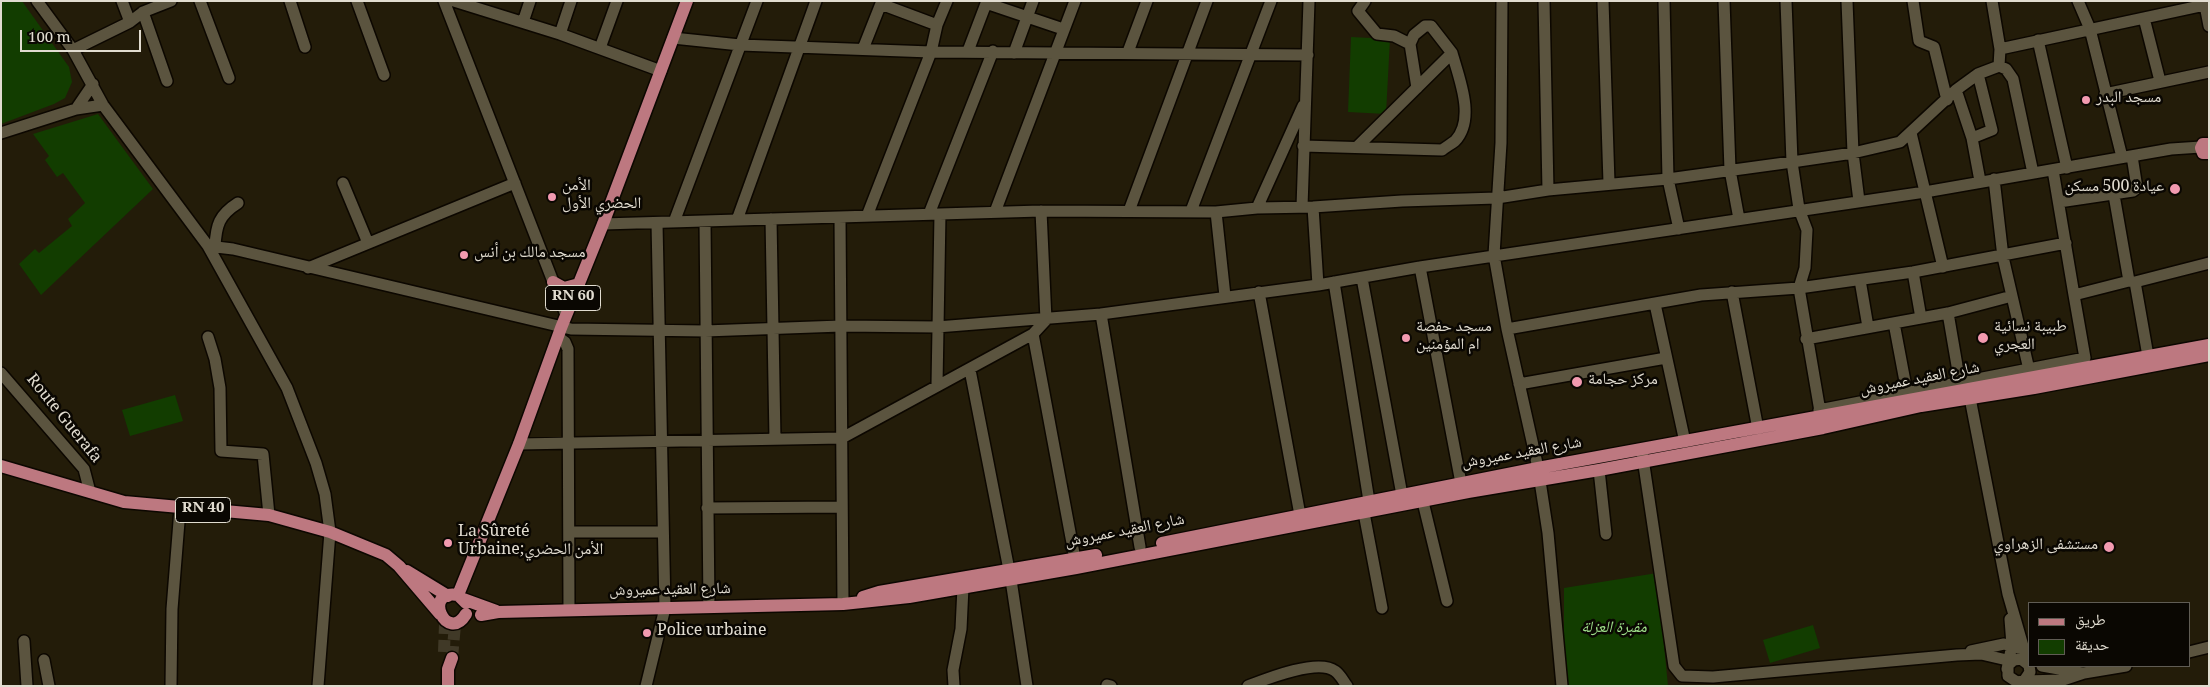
<!DOCTYPE html>
<html>
<head>
<meta charset="utf-8">
<style>
  body { margin:0 }
  #map { position:relative; width:2210px; height:687px; overflow:hidden; background:#231c09; font-family:Georgia,"Noto Naskh Arabic",serif }
  canvas { display:block }
  .frame { position:absolute; inset:0; border:2px solid #e1dcd0; pointer-events:none }
  .legend { position:absolute; left:2028px; top:602px; width:162px; height:65px; box-sizing:border-box; background:#0a0702; border:1px solid #605c54; margin:0; padding:6px 9px; list-style:none; font-size:15px; color:#e1dcd0 }
  .legend li { display:flex; align-items:center; gap:10px; height:25px }
  .legend b { width:25px; border:1px solid #605c54 }
  .scale { position:absolute; left:20px; top:30px; width:121px; height:22px; box-sizing:border-box; border:2px solid #e1dcd0; border-top:0; padding-left:6px; font-size:15px; line-height:18px; white-space:nowrap; color:#e1dcd0; -webkit-text-stroke:4px #0a0702; paint-order:stroke }
</style>
</head>
<body>
<div id="map">
<canvas width="2210" height="687"></canvas>
<div class="frame"></div>
<ul class="legend">
<li><b style="height:6px;background:#bd7880"></b>طريق</li>
<li><b style="height:14px;background:#123d00"></b>حديقة</li>
</ul>
<div class="scale">100 m</div>
</div>
<script>
const ctx = document.querySelector('canvas').getContext('2d');
ctx.lineJoin = 'round';
function paint(path, color) { ctx.fillStyle = color; ctx.fill(path, 'evenodd'); }
function strokePath(path, color, width, dash) { ctx.strokeStyle = color; ctx.lineWidth = width; ctx.lineCap = dash ? 'butt' : 'round'; ctx.setLineDash(dash || []); ctx.stroke(path); }
function write(font, color, halo, rows, align = 'center') {
  ctx.font = font + ' Georgia,"Noto Naskh Arabic",serif'; ctx.lineWidth = 5; ctx.setLineDash([]); ctx.textBaseline = 'middle'; ctx.strokeStyle = halo; ctx.fillStyle = color; for (const [text, x, y, turn = 0] of rows) {
    ctx.save(); ctx.translate(x, y); ctx.rotate((+turn || 0) * Math.PI / 180); ctx.textAlign = isNaN(turn) ? turn : align; if (halo) ctx.strokeText(text, 0, 0); ctx.fillText(text, 0, 0); ctx.restore();
  }
}
paint(new Path2D(`
  M 1,1 L 22,1 L 69,67 L 72,82 L 65,98 L 54,104 L 1,124 Z
  M 1351,37 L 1390,39 L 1386,114 L 1348,112 Z
  M 98,114 L 153,189 L 41,295 L 19,264 L 35,249 L 39,253 L 72,226 L 68,219 L 85,203 L 63,173 L 57,177 L 45,160 L 49,156 L 33,134 Z
  M 175,395 L 183,421 L 130,436 L 122,410 Z
  M 1657,573 L 1668,686 L 1564,686 L 1564,588 Z
  M 1813,625 L 1820,648 L 1770,663 L 1763,640 Z`), '#123d00');
strokePath(new Path2D(`
  M 444,652 L 445,624
  M 452,658 L 455,625`), '#403927', 12, [12, 6]);
const minor = new Path2D(`
  M 37,1 L 73,50 L 103,105 L 208,246 L 287,388 L 316,463 L 325,494 L 330,532 L 318,686
  M 122,1 L 130,22
  M 200,1 L 229,78
  M 290,1 L 305,47
  M 357,1 L 384,75
  M 444,1 L 566,315
  M 454,1 L 560,34 L 661,71
  M 1365,1 L 1358,11 L 1377,34 L 1394,36 L 1410,44
  M 1502,1 L 1501,143 L 1494,255 L 1507,329 L 1538,468 L 1548,533 L 1562,686
  M 1544,1 L 1548,190
  M 1603,1 L 1609,183
  M 1664,1 L 1668,179 L 1679,229
  M 1724,1 L 1730,170 L 1739,219
  M 1786,1 L 1792,162 L 1799,209 L 1807,230 L 1805,268 L 1799,288 L 1822,423
  M 1847,1 L 1853,153 L 1859,201
  M 1913,1 L 1919,41 L 1934,47 L 1947,100
  M 1992,1 L 2000,49
  M 2078,1 L 2090,29 L 2122,157
  M 986,3 L 1063,29
  M 881,4 L 937,25
  M 2205,5 L 2209,26
  M 143,12 L 167,81
  M 2144,18 L 2160,81
  M 523,22 L 530,1
  M 560,34 L 571,1
  M 673,38 L 740,45 L 931,52 L 1308,55
  M 2038,40 L 2067,168
  M 600,48 L 617,1
  M 863,49 L 882,1
  M 73,50 L 130,22 L 143,12 L 171,1
  M 968,51 L 987,1
  M 1128,52 L 1147,1
  M 1014,53 L 1033,1
  M 1999,66 L 2006,69 L 2013,79 L 2033,173
  M 1417,88 L 1410,44 L 1414,35 L 1425,26 L 1431,26 L 1452,53
  M 1956,90 L 1972,138 L 1980,181
  M 2105,94 L 2209,72
  M 76,109 L 93,84
  M 1,133 L 76,109 L 103,105
  M 1911,133 L 1943,267
  M 1972,138 L 1992,130 L 1978,74
  M 1303,146 L 1442,150 C 1446,147 1451,144 1455,141 C 1476,119 1459,78 1452,53 L 1358,146
  M 2053,170 L 2074,295 L 2129,281 L 2135,282 L 2209,263
  M 1994,179 L 2003,257 L 2030,374
  M 343,183 L 368,243
  M 2114,195 L 2129,281
  M 2059,202 L 2133,191 L 2137,188 L 2132,156
  M 1302,207 L 1309,1
  M 1313,207 L 1318,285
  M 1257,208 L 1303,106
  M 1041,211 L 1046,320 L 1033,334 L 1075,559
  M 1129,211 L 1207,1
  M 1191,211 L 1271,1
  M 995,212 L 1075,1
  M 1216,212 L 1225,296
  M 929,214 L 993,51
  M 867,216 L 931,52 L 937,25 L 947,1
  M 840,217 L 843,604
  M 771,219 L 775,439
  M 737,220 L 816,1
  M 705,221 L 709,607
  M 674,222 L 757,1
  M 603,224 L 1041,211 L 1216,212 L 1257,208 L 1313,207 L 1402,201 L 1497,198 L 1548,190 L 1668,179 L 1792,162 L 1853,153 L 1900,142 L 1956,90 L 1978,74 L 1999,66 L 2000,49 L 2209,4
  M 208,246 L 233,249 L 571,329 L 705,331 L 841,326 L 937,327 L 1101,314 L 1318,285 L 1420,267 L 1925,192 L 2171,149 L 2201,147
  M 215,247 C 216,225 219,215 238,203
  M 1420,267 L 1461,483
  M 308,268 L 515,183
  M 1913,272 L 1921,318
  M 1362,278 L 1402,495
  M 1860,280 L 1868,327
  M 1334,282 L 1369,501
  M 2135,282 L 2148,356
  M 1259,292 L 1300,515
  M 1732,292 L 1758,429
  M 1655,304 L 1685,442
  M 1948,313 L 1960,383 L 1970,398 L 2008,594 L 2025,653 L 2025,661
  M 1101,314 L 1140,547
  M 1894,323 L 1907,392
  M 1507,329 L 1701,295 L 1799,288 L 1913,272 L 2066,243
  M 208,337 L 215,359 L 220,388 L 221,451 L 263,454 L 269,515
  M 558,337 L 565,342 L 568,349 L 569,610
  M 1806,339 L 1948,313 L 2012,296
  M 970,370 L 1011,580 L 1027,686
  M 1,373 L 84,469 L 90,492
  M 1519,384 L 1666,358
  M 937,385 L 940,214
  M 1819,410 L 2085,358 L 2074,295
  M 519,444 L 842,438 L 1033,334
  M 1642,452 L 1674,666 L 1682,676 L 1713,677 L 1957,655 L 1981,654 L 2007,660
  M 1599,470 L 1606,534
  M 1423,502 L 1447,601
  M 707,508 L 842,507
  M 1364,513 L 1382,608
  M 569,532 L 663,532
  M 24,641 L 27,686
  M 1971,651 L 2004,644 L 2018,648
  M 2189,652 L 2209,647
  M 44,660 L 49,686
  M 2029,665 L 2021,659 L 2014,660 L 2008,665 L 2008,676 L 2017,682 L 2024,681 L 2030,672 L 2029,666
  M 2042,666 L 2082,673
  M 2007,669 L 2012,645 L 2010,619
  M 2024,681 L 2063,680 L 2084,673 L 2126,666
  M 1107,685 L 1111,686
  M 171,686 L 172,609 L 180,509
  M 646,686 L 665,608 L 657,223
  M 954,686 L 953,670 L 961,629 L 963,587
  M 1248,686 C 1266,679 1318,658 1335,671 C 1340,674 1343,681 1347,686`);
const major = new Path2D(`
  M 2209,144 L 2203,144 L 2201,148 L 2203,153 L 2209,153
  M 553,282 L 564,288 L 579,284
  M 1,466 L 124,502 L 269,515 L 330,532 L 386,555 L 399,566 L 440,614
  M 1162,543 L 1538,468 L 2209,345
  M 407,571 L 448,596
  M 458,595 L 519,444 L 561,328 L 603,224 L 687,1
  M 863,597 L 879,592 L 1096,555
  M 463,599 L 496,611
  M 466,603 L 458,595 C 421,589 447,645 466,614
  M 481,615 L 498,612 L 843,604 L 909,597 L 1076,568 L 1468,492 L 1599,470 L 1823,428 L 1921,406 L 2034,388 L 2209,355
  M 448,686 L 448,669 L 452,658`);
strokePath(minor, '#0c0700', 14);
strokePath(major, '#0c0700', 15);
strokePath(minor, '#5b543f', 11);
strokePath(major, '#bd7880', 12);
for (const [x, y, r, color] of [
  [2086,100,5,"#f29ab0"],
  [2175,189,6,"#f29ab0"],
  [552,197,5,"#f29ab0"],
  [464,255,5,"#f29ab0"],
  [1406,338,5,"#f29ab0"],
  [1983,338,6,"#f29ab0"],
  [1577,382,6,"#f29ab0"],
  [448,543,5,"#f29ab0"],
  [2109,547,6,"#f29ab0"],
  [647,633,5,"#f29ab0"]
]) { const dot = new Path2D(); dot.arc(x, y, r, 0, 2 * Math.PI); ctx.fillStyle = color; ctx.fill(dot); strokePath(dot, '#0a0702', 2); }
for (const [x, y, w] of [
  [573,298,55],
  [203,510,55]
]) { const box = new Path2D(); box.roundRect(x - w / 2, y - 12.5, w, 25, 4); ctx.fillStyle = '#0a0702'; ctx.fill(box); strokePath(box, '#e1dcd0', 1); }
write('bold 15px', '#e1dcd0', null, [
  ["RN 60",573,298],
  ["RN 40",203,510]
]);
write('16px', '#e1dcd0', '#0a0702', [
  ["مسجد البدر",2096,100],
  ["الأمن",562,188],
  ["الحضري الأول",562,206],
  ["عيادة 500 مسكن",2164,189,"right"],
  ["مسجد مالك بن أنس",474,255],
  ["مسجد حفصة",1416,329],
  ["ام المؤمنين",1416,347],
  ["طبيبة نسائية",1994,329],
  ["العجري",1994,347],
  ["مركز حجامة",1588,382],
  ["La Sûreté",458,534],
  ["Urbaine;الأمن الحضري",458,552],
  ["مستشفى الزهراوي",2098,547,"right"],
  ["Police urbaine",657,633]
], 'left');
write('16px', '#e1dcd0', '#0a0702', [
  ["شارع العقيد عميروش",1920,381,-11],
  ["Route Guerafa",62,420,51],
  ["شارع العقيد عميروش",1522,455,-10],
  ["شارع العقيد عميروش",1125,533,-11],
  ["شارع العقيد عميروش",670,592,-1]
]);
write('italic 16px', '#9ede89', '#0a0702', [
  ["مقبرة العزلة",1614,630]
]);
</script>
</body>
</html>
